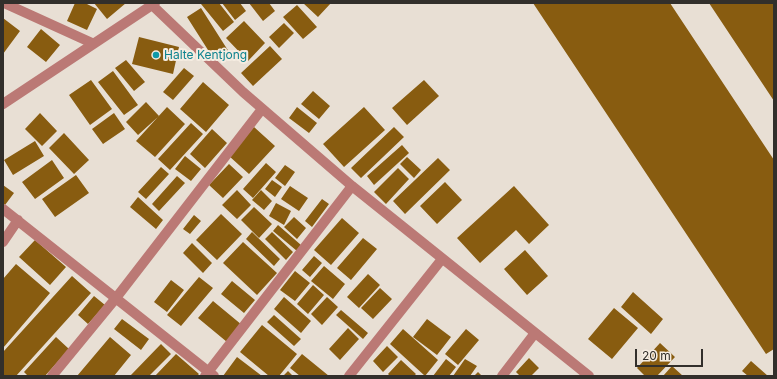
<!DOCTYPE html>
<html>
<head>
<meta charset="utf-8">
<style>
  body { margin:0 }
  #map { position:relative; width:777px; height:379px; overflow:hidden; background:#e8dfd4; font-family:Inter,sans-serif }
  canvas { display:block }
  .frame { position:absolute; inset:0; border:4px solid #322f2b; pointer-events:none }
  .scale { position:absolute; left:635px; top:349px; width:68px; height:18px; box-sizing:border-box; border:2px solid #322f2b; border-top:0; padding-left:5px; font-size:12px; line-height:14px; white-space:nowrap; color:#322f2b; -webkit-text-stroke:3px #f5ece1; paint-order:stroke }
</style>
</head>
<body>
<div id="map">
<canvas width="777" height="379"></canvas>
<div class="frame"></div>
<div class="scale">20 m</div>
</div>
<script>
const ctx = document.querySelector('canvas').getContext('2d');
ctx.lineJoin = 'round';
function paint(path, color) { ctx.fillStyle = color; ctx.fill(path, 'evenodd'); }
function strokePath(path, color, width, dash) { ctx.strokeStyle = color; ctx.lineWidth = width; ctx.lineCap = dash ? 'butt' : 'round'; ctx.setLineDash(dash || []); ctx.stroke(path); }
function write(font, color, halo, rows, align = 'center') {
  ctx.font = font + ' Inter,sans-serif'; ctx.lineWidth = 4; ctx.setLineDash([]); ctx.textBaseline = 'middle'; ctx.strokeStyle = halo; ctx.fillStyle = color; for (const [text, x, y, turn = 0] of rows) {
    ctx.save(); ctx.translate(x, y); ctx.rotate((+turn || 0) * Math.PI / 180); ctx.textAlign = isNaN(turn) ? turn : align; if (halo) ctx.strokeText(text, 0, 0); ctx.fillText(text, 0, 0); ctx.restore();
  }
}
paint(new Path2D(`
  M 75,3 L 85,3 L 97,9 L 87,30 L 67,21 Z
  M 94,3 L 126,3 L 107,19 Z
  M 203,3 L 219,3 L 234,22 L 223,31 L 201,4 Z
  M 222,3 L 240,3 L 246,11 L 235,20 Z
  M 249,3 L 269,3 L 275,11 L 263,21 Z
  M 303,3 L 331,3 L 318,17 Z
  M 533,3 L 670,3 L 774,160 L 774,349 L 766,354 Z
  M 709,3 L 774,3 L 774,101 Z
  M 297,5 L 317,27 L 303,39 L 283,17 Z
  M 201,8 L 229,52 L 215,61 L 187,17 Z
  M 3,18 L 20,31 L 3,54 Z
  M 244,21 L 265,43 L 248,61 L 226,38 Z
  M 284,23 L 294,33 L 279,48 L 269,37 Z
  M 41,29 L 60,45 L 46,62 L 27,47 Z
  M 139,37 L 179,47 L 173,74 L 132,64 Z
  M 270,46 L 282,59 L 253,86 L 241,73 Z
  M 126,60 L 145,82 L 134,91 L 115,68 Z
  M 184,68 L 194,76 L 173,100 L 163,92 Z
  M 113,71 L 138,105 L 124,115 L 98,82 Z
  M 91,80 L 112,109 L 90,125 L 69,95 Z
  M 424,80 L 439,96 L 407,125 L 392,108 Z
  M 203,82 L 229,105 L 206,132 L 180,109 Z
  M 313,91 L 330,106 L 319,119 L 301,104 Z
  M 146,102 L 159,116 L 138,135 L 126,122 Z
  M 167,107 L 185,124 L 155,157 L 136,141 Z
  M 297,107 L 317,123 L 309,133 L 289,118 Z
  M 364,107 L 385,130 L 344,167 L 323,144 Z
  M 40,113 L 57,131 L 42,146 L 25,129 Z
  M 114,113 L 125,129 L 103,144 L 92,129 Z
  M 191,123 L 203,134 L 170,170 L 158,159 Z
  M 254,127 L 275,146 L 249,174 L 229,156 Z
  M 394,127 L 404,137 L 361,178 L 351,168 Z
  M 212,129 L 227,143 L 205,168 L 190,154 Z
  M 64,133 L 89,160 L 74,174 L 49,148 Z
  M 35,141 L 44,156 L 13,175 L 4,160 Z
  M 402,145 L 409,153 L 374,185 L 367,176 Z
  M 185,156 L 201,169 L 191,181 L 175,169 Z
  M 407,157 L 421,170 L 414,178 L 400,164 Z
  M 438,158 L 450,170 L 405,214 L 393,201 Z
  M 52,160 L 64,178 L 35,199 L 22,182 Z
  M 266,163 L 276,172 L 253,198 L 243,189 Z
  M 229,164 L 243,177 L 223,198 L 209,185 Z
  M 285,165 L 295,172 L 285,186 L 275,178 Z
  M 161,167 L 169,174 L 146,199 L 138,192 Z
  M 398,168 L 409,179 L 386,204 L 374,192 Z
  M 76,175 L 89,193 L 55,217 L 42,199 Z
  M 177,176 L 185,183 L 159,211 L 152,204 Z
  M 272,180 L 282,187 L 275,197 L 265,189 Z
  M 445,182 L 462,200 L 437,224 L 420,206 Z
  M 3,185 L 14,193 L 5,205 L 3,203 Z
  M 290,186 L 308,198 L 299,211 L 281,199 Z
  M 514,186 L 549,225 L 529,244 L 516,230 L 480,263 L 457,238 Z
  M 237,190 L 251,205 L 237,219 L 222,205 Z
  M 261,190 L 272,201 L 264,210 L 252,200 Z
  M 138,197 L 163,220 L 156,229 L 130,207 Z
  M 322,199 L 329,204 L 312,227 L 305,221 Z
  M 276,203 L 291,211 L 284,225 L 269,216 Z
  M 254,207 L 272,224 L 259,238 L 241,220 Z
  M 221,214 L 242,234 L 217,260 L 196,240 Z
  M 194,215 L 201,221 L 190,234 L 183,229 Z
  M 294,217 L 306,228 L 297,239 L 284,227 Z
  M 342,218 L 359,233 L 331,265 L 314,250 Z
  M 278,225 L 301,245 L 297,251 L 273,231 Z
  M 252,232 L 280,259 L 274,266 L 246,239 Z
  M 272,232 L 293,252 L 286,260 L 265,239 Z
  M 363,238 L 377,249 L 351,280 L 337,268 Z
  M 35,240 L 66,267 L 50,285 L 19,257 Z
  M 243,242 L 277,273 L 257,295 L 223,263 Z
  M 192,243 L 212,263 L 203,273 L 183,253 Z
  M 525,250 L 548,276 L 527,295 L 504,269 Z
  M 314,256 L 322,263 L 310,277 L 302,270 Z
  M 16,264 L 50,293 L 3,348 L 3,279 Z
  M 324,266 L 345,284 L 333,299 L 311,281 Z
  M 295,271 L 310,283 L 295,301 L 280,290 Z
  M 368,274 L 380,285 L 359,308 L 347,297 Z
  M 72,276 L 91,293 L 16,376 L 3,376 L 3,352 Z
  M 199,277 L 213,288 L 181,326 L 167,315 Z
  M 171,280 L 184,290 L 167,312 L 154,302 Z
  M 232,281 L 255,300 L 244,313 L 221,294 Z
  M 313,285 L 324,295 L 308,314 L 297,304 Z
  M 380,288 L 392,299 L 373,319 L 361,308 Z
  M 633,292 L 663,319 L 651,334 L 621,307 Z
  M 94,296 L 105,305 L 88,324 L 78,315 Z
  M 284,297 L 311,321 L 301,333 L 274,309 Z
  M 327,297 L 338,307 L 322,325 L 311,314 Z
  M 213,301 L 242,325 L 227,342 L 198,318 Z
  M 614,308 L 638,328 L 612,359 L 588,339 Z
  M 341,310 L 368,333 L 363,339 L 336,315 Z
  M 274,315 L 301,339 L 294,346 L 267,322 Z
  M 122,319 L 149,339 L 141,350 L 114,329 Z
  M 427,319 L 451,337 L 437,355 L 413,337 Z
  M 262,325 L 297,354 L 279,376 L 269,376 L 240,352 Z
  M 348,328 L 359,339 L 340,360 L 329,349 Z
  M 403,329 L 438,360 L 425,376 L 390,344 Z
  M 466,329 L 479,340 L 458,365 L 445,354 Z
  M 56,337 L 69,349 L 45,376 L 28,376 L 24,372 Z
  M 110,337 L 131,355 L 114,376 L 77,376 Z
  M 660,343 L 675,357 L 657,376 L 645,376 L 637,368 Z
  M 161,344 L 171,354 L 149,376 L 130,376 Z
  M 387,346 L 398,357 L 383,372 L 373,361 Z
  M 176,354 L 199,374 L 197,376 L 155,376 Z
  M 302,354 L 329,376 L 300,376 L 290,368 Z
  M 237,357 L 262,376 L 223,376 Z
  M 529,358 L 539,368 L 531,376 L 520,376 L 516,372 Z
  M 446,359 L 456,367 L 449,376 L 433,376 Z
  M 465,359 L 477,366 L 470,376 L 453,376 Z
  M 401,360 L 416,374 L 414,376 L 390,376 L 388,374 Z
  M 751,361 L 768,376 L 748,376 L 742,371 Z
  M 672,366 L 683,376 L 663,376 Z
  M 288,371 L 293,376 L 283,376 Z
  M 478,372 L 482,376 L 474,376 Z`), '#885c10');
strokePath(new Path2D(`
  M 4,3 L 92,43
  M 152,5 L 243,92 L 352,186 L 589,376
  M 3,104 L 155,3
  M 3,209 L 214,376
  M 3,242 L 18,220
  M 52,376 L 116,298 L 262,109
  M 205,376 L 352,186
  M 349,376 L 442,259
  M 502,376 L 535,333`), '#bb7975', 10);
for (const [x, y, r, color] of [
  [156,55,4,"#0f9aa8"]
]) { const dot = new Path2D(); dot.arc(x, y, r, 0, 2 * Math.PI); ctx.fillStyle = color; ctx.fill(dot); strokePath(dot, '#f5ece1', 1.5); }
write('12px', '#0d838f', '#f5ece1', [
  ["Halte Kentjong",164,55]
], 'left');
</script>
</body>
</html>
